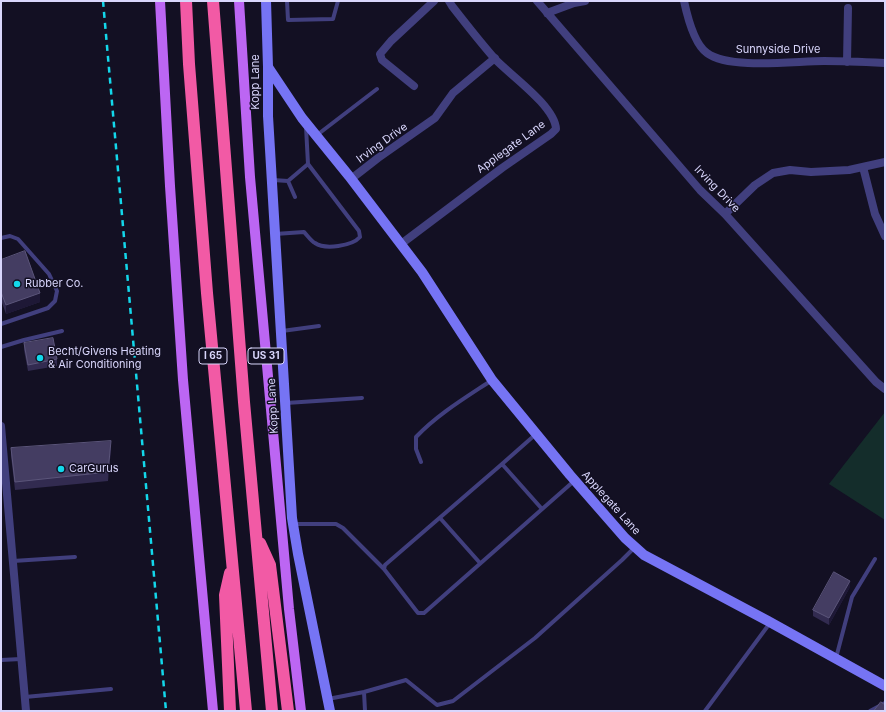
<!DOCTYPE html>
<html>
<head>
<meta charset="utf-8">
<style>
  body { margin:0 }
  #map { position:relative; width:886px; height:712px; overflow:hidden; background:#131023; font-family:Inter,sans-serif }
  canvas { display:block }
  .frame { position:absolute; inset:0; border:2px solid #d9d6fc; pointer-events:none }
</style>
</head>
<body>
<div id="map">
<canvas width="886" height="712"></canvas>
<div class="frame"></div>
</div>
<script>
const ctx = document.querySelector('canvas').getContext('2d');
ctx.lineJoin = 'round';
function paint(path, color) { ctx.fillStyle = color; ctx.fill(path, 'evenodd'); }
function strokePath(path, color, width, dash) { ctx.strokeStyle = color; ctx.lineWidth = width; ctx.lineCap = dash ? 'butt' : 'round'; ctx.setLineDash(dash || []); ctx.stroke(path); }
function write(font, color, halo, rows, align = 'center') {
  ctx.font = font + ' Inter,sans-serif'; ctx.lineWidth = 3; ctx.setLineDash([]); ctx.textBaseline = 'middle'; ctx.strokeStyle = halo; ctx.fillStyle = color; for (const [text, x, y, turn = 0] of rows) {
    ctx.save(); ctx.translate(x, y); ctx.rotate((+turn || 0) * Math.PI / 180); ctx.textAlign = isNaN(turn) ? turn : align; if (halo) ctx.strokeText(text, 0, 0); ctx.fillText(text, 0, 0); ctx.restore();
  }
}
paint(new Path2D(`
  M 885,412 L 885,520 L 829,484 Z`), '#142d2b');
strokePath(new Path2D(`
  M 287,1 L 288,20 L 333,19 L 338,1
  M 306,127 L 308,164
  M 317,135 L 377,89
  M 273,180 L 288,181
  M 275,234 L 304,232 C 307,235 311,241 315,243 C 325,250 352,246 360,237 L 359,231 L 308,164 L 288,181 L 295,197
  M 1,238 L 10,236 L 18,239 L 49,274 L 57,291 L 55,301 L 48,308 L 1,324
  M 282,331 L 319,326
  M 1,347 L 24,340 L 62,331
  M 286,403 L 362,398
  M 421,462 L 416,449 L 416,437 C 438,414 465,398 492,380
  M 502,464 L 536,434
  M 542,509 L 502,464 L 385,565 L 384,569 L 418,613 L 424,613 L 574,481
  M 440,518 L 480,563
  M 294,524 L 336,524 L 343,528 L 384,569
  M 13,561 L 75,557
  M 836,658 L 852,597 L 875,559
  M 1,660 L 21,659
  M 364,692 L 365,711
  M 25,697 L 111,689
  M 328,699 L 364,692 L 406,680 L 437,705 L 453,701 L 535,638 L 622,560 L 635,547
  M 705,711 L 770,623
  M 870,711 L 885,703`), '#413f7e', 4);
strokePath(new Path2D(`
  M 537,1 L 700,190 L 725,214 L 876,382 L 885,389
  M 684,1 C 687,15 694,44 707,53 C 730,70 795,61 824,61 C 844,61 865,62 885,63
  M 547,13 L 574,3 L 585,1
  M 847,62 L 848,8
  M 414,86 L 382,60 L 380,54 L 391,41 L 434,1
  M 863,167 L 875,214 L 885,236
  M 351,179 L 378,158 L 435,118 L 453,93 L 495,58
  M 725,214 L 755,185 L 773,173 L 790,170 L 811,172 L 849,170 L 885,162
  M 401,244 L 502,168 L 551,134 L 556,129 C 555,106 510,75 495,59 C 480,42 466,24 452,6 L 449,1
  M 1,426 L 26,711`), '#413f7e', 8);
strokePath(new Path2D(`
  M 266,1 L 268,67 L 268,116 L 292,518 L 298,554 L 330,711
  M 268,67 L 302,118 L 349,176 L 422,272 L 492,380 L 570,475 L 625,538 L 644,555 L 768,621 L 885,686`), '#7674f4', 10);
strokePath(new Path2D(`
  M 160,1 L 170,186 L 183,380 L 213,711
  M 239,1 L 250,177 L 289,609 L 301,711`), '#bc66f3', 10);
strokePath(new Path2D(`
  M 186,1 L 189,64 L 207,293 L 246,711
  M 213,1 L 244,402 L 272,711
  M 260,543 L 270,565 L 288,711
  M 230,711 L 225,595 L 230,573`), '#f25aa5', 12);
strokePath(new Path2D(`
  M 103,1 L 166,711`), '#13d7ea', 2.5, [6, 5]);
paint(new Path2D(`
  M 1,260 L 40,302 L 6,314 L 1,300 Z
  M 24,343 L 57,359 L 57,366 L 28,371 L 24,350 Z
  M 11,448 L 111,449 L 108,481 L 15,490 L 11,456 Z
  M 850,587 L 829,625 L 813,616 L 813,610 Z`), '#322b50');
paint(new Path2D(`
  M 40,293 L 40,302 L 6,314 L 6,305 Z
  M 111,441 L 111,449 L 108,481 L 108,472 Z
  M 850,581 L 850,587 L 829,625 L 829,618 Z`), '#1e1836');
const building = new Path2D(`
  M 25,251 L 40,293 L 6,305 L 1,292 L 1,260 Z
  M 53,338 L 57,359 L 28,365 L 24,343 Z
  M 111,441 L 108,472 L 15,482 L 11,448 Z
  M 834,572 L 850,581 L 829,618 L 813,610 Z
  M 881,702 L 885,705 L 885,711 L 874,711 Z`);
paint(building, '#443d62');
strokePath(building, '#5b557a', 1);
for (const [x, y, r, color] of [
  [17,284,4,"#13d7ea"],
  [40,358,4,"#13d7ea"],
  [61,469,4,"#13d7ea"]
]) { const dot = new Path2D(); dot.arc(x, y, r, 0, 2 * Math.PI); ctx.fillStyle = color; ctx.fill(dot); strokePath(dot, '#131023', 1.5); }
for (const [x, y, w] of [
  [213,356,28],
  [266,356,36]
]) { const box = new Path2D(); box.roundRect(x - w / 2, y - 8, w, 16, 3); ctx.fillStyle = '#131023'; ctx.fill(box); strokePath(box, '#d9d6fc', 1); }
write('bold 10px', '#d9d6fc', null, [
  ["I 65",213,356],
  ["US 31",266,356]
]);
write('11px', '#d9d6fc', '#131023', [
  ["Sunnyside Drive",778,50],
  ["Kopp Lane",256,82,-90],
  ["Irving Drive",382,143,-36],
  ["Applegate Lane",511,147,-36],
  ["Irving Drive",717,189,46],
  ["Kopp Lane",273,406,-93],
  ["Applegate Lane",611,503,48]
]);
write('11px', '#d9d6fc', '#131023', [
  ["Rubber Co.",25,284],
  ["Becht/Givens Heating",48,352],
  ["& Air Conditioning",48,365],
  ["CarGurus",69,469]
], 'left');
</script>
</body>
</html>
